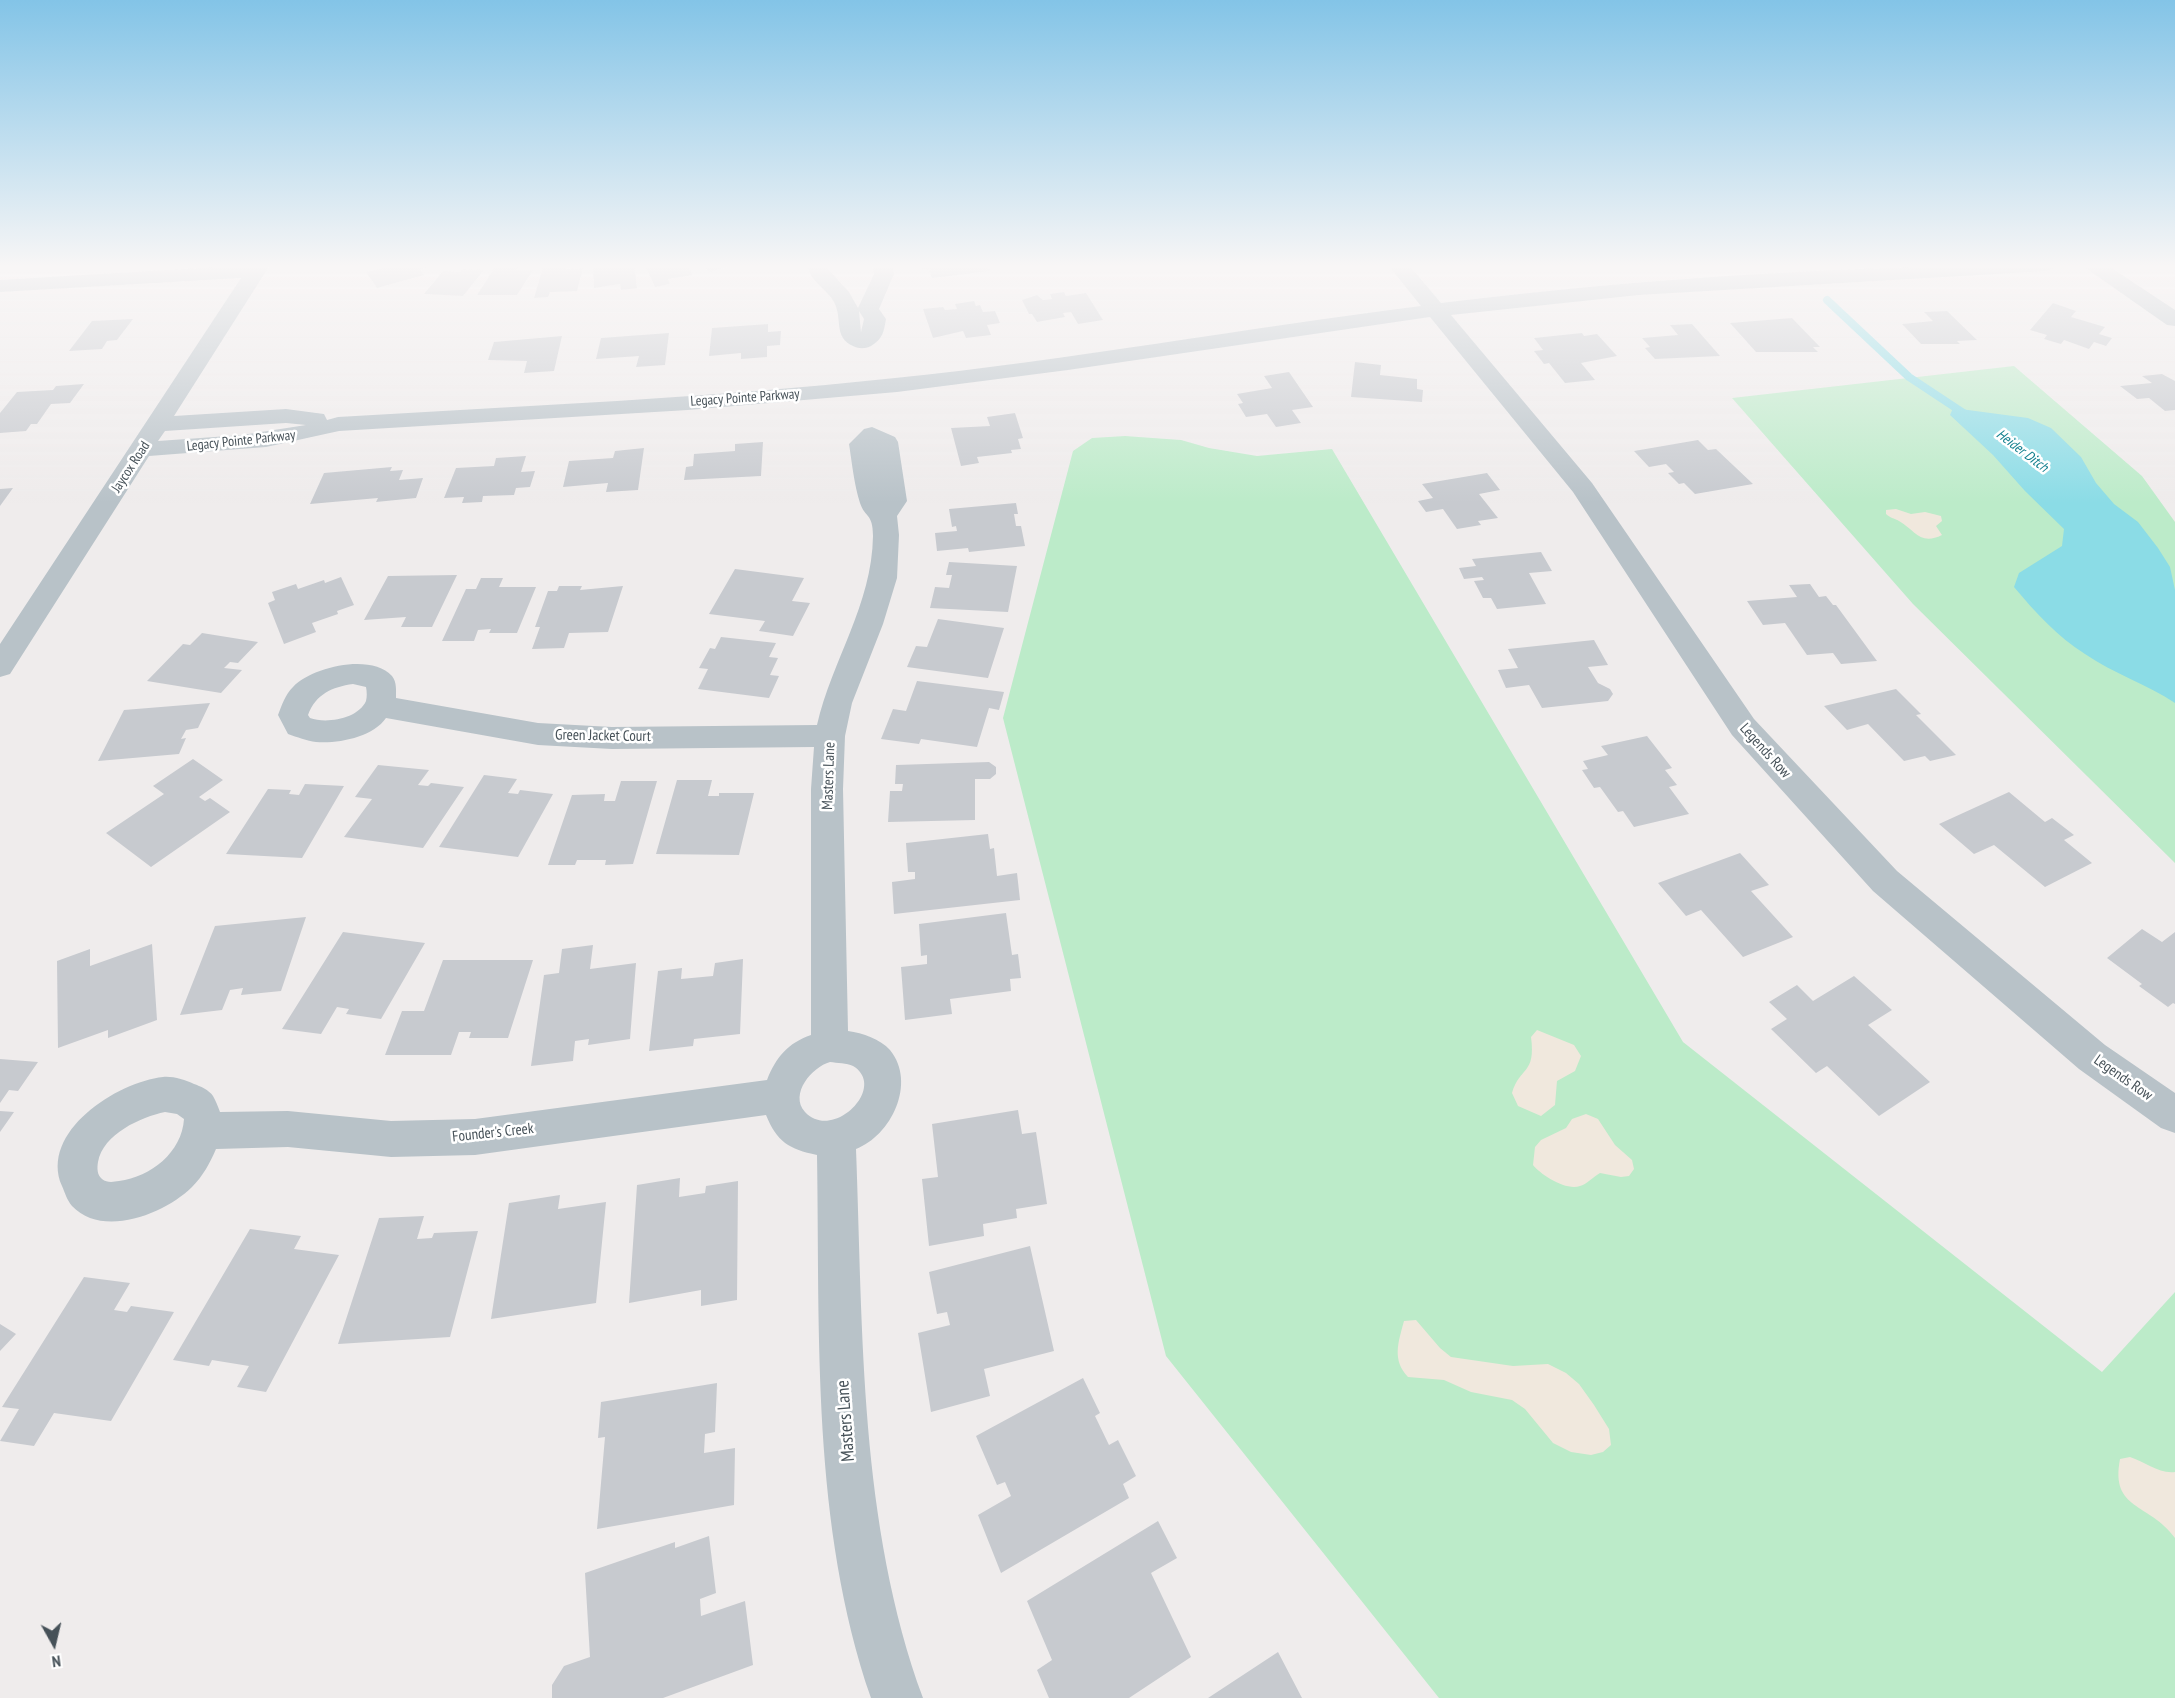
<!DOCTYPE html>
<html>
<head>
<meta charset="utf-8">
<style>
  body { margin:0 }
  #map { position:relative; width:2175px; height:1698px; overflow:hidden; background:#efecec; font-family:"PT Sans Narrow",sans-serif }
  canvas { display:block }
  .north { position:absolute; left:24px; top:1614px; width:60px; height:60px; -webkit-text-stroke:4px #fff; paint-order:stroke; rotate:172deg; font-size:16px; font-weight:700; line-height:24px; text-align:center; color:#465158 }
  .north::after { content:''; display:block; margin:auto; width:21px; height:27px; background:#465158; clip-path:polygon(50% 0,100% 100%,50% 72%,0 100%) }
</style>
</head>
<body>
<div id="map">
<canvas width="2175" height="1698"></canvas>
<div class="north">N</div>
</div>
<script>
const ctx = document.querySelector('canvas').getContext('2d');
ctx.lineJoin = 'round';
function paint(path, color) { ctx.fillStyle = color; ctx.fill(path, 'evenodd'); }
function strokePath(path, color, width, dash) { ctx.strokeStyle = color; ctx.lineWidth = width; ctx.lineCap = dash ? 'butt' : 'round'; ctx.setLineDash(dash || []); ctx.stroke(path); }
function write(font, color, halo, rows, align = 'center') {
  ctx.font = font + ' "PT Sans Narrow",sans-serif'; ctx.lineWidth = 5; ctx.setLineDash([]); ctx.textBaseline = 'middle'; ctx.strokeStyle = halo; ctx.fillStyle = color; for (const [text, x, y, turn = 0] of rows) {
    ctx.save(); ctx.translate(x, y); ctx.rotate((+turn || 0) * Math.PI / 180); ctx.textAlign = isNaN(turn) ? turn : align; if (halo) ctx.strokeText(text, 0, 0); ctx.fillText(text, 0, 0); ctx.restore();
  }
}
paint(new Path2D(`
  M 2014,366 L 2142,476 L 2175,522 L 2175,863 L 1913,604 L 1732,398 Z
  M 1125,436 L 1181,440 L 1209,448 L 1257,456 L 1332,449 L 1683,1042 L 2102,1372 L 2175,1292 L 2175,1698 L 1439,1698 L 1166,1356 L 1003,718 L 1073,451 L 1092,438 Z`), '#bcebc9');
paint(new Path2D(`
  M 1896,509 L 1911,514 L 1925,512 L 1941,516 L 1942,521 L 1936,526 L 1942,535 C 1920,546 1915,530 1899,521 C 1894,518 1890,518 1886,514 L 1886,510 Z
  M 1537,1030 L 1574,1045 L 1581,1056 L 1575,1071 L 1557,1081 L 1555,1105 L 1541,1116 L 1518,1106 L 1512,1093 C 1520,1066 1536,1075 1531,1037 Z
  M 1586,1114 L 1598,1119 L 1615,1145 L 1632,1160 L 1634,1169 L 1629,1176 L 1621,1177 L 1600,1173 C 1594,1176 1586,1185 1580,1186 C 1566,1191 1541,1175 1533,1165 L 1535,1147 L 1541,1140 L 1566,1128 L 1572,1119 Z
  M 1416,1320 L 1440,1348 L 1451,1357 L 1513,1366 L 1548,1364 L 1566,1373 L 1579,1384 L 1594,1405 L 1609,1429 L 1611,1445 L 1603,1452 L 1591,1455 L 1571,1452 L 1553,1443 L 1525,1409 L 1512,1400 L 1471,1392 L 1444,1380 L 1408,1377 C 1392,1360 1398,1343 1404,1321 Z
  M 2130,1457 C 2145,1462 2159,1474 2175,1472 L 2175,1538 C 2149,1502 2110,1511 2120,1459 Z`), '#f0e8dd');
paint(new Path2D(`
  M 1953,408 L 2028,418 L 2051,428 L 2081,457 L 2096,483 L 2114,504 L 2138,522 L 2158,548 L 2170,567 L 2175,590 L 2175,703 C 2147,684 2114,674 2085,654 C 2058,637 2035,612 2014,587 L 2019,573 L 2062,546 L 2064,529 L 2025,491 L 1993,455 L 1950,415 Z`), '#8bdce6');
strokePath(new Path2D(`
  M 1827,300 L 1909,377 L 1965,414`), '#8bdce6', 8);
paint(new Path2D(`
  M 394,265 L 431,265 L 431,266 L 420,269 L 424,275 L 377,288 L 366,272 Z
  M 567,265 L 566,269 L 583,268 L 577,291 L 550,292 L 548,297 L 534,298 L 543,267 Z
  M 601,265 L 634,265 L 637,288 L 621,290 L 620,284 L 594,288 L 593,266 Z
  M 645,265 L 688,265 L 692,275 L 668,279 L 670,284 L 655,287 Z
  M 703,265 L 732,265 L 732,266 L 709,272 Z
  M 920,265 L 987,265 L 990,271 L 932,278 L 929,269 L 922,270 Z
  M 495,267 L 518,267 L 516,270 L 533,270 L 517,295 L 477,295 Z
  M 462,269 L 484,270 L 463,296 L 424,294 L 443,271 L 460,272 Z
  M 1064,292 L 1066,296 L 1086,293 L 1103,320 L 1078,324 L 1071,312 L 1063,313 L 1065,317 L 1037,322 L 1032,314 L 1029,314 L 1022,300 L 1037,295 L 1043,300 L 1052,299 L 1050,294 Z
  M 974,301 L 976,306 L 980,305 L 983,312 L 995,311 L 1000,323 L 987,325 L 991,335 L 966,338 L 963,331 L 933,338 L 923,309 L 943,307 L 945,310 L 957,309 L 955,304 Z
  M 2053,303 L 2076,311 L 2071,317 L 2105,327 L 2099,334 L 2112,338 L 2106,346 L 2094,342 L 2089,349 L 2064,340 L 2061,344 L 2044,339 L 2047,335 L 2030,330 Z
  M 1947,311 L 1977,340 L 1957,341 L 1960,344 L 1921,344 L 1902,324 L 1933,321 L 1924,312 Z
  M 1792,318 L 1820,347 L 1813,347 L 1818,352 L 1756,352 L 1730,323 Z
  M 133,319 L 117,340 L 107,341 L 102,349 L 69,351 L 92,321 Z
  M 768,324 L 768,332 L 781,331 L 780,345 L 767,346 L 767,357 L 741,359 L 741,353 L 709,356 L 712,328 Z
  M 1692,324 L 1720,356 L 1655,359 L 1645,348 L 1650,347 L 1642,338 L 1678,335 L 1670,325 Z
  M 669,333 L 665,365 L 636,367 L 639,356 L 596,359 L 601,338 Z
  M 1582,333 L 1584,336 L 1597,334 L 1617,356 L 1581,363 L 1595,380 L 1565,383 L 1549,363 L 1544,364 L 1534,351 L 1543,350 L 1534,338 Z
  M 562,336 L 554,371 L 524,373 L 527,361 L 488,360 L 494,342 Z
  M 1355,362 L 1381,365 L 1380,375 L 1417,379 L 1417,389 L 1423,390 L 1422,402 L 1351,397 Z
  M 1289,372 L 1313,407 L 1292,410 L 1301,423 L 1276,427 L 1267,414 L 1246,417 L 1238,404 L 1243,403 L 1237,394 L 1272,388 L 1264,376 Z
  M 2162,374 L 2175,381 L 2175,410 L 2165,411 L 2149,398 L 2137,399 L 2120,386 L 2152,383 L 2142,376 Z
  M 84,384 L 70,403 L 51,404 L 37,424 L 31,424 L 26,431 L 0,433 L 0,413 L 17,392 L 53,390 L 56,386 Z
  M 1015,413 L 1023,438 L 1018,439 L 1021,449 L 1011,450 L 1012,453 L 977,457 L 979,463 L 961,466 L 951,428 L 990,426 L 987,417 Z
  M 1698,440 L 1708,450 L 1716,449 L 1753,484 L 1695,494 L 1684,483 L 1679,484 L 1668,473 L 1674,472 L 1666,464 L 1649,467 L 1634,451 Z
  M 763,442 L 761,476 L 684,480 L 686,467 L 693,466 L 694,454 L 735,451 L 735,444 Z
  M 644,448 L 638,490 L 606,492 L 608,483 L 563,487 L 569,461 L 613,458 L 615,451 Z
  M 526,456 L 521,472 L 535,471 L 530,487 L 516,488 L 514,495 L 483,496 L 482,502 L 462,503 L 464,497 L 444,498 L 456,468 L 494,466 L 496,458 Z
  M 392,467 L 390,471 L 403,470 L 399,480 L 423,478 L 416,498 L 376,502 L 378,498 L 310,504 L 324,473 Z
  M 1487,473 L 1500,490 L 1479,494 L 1498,518 L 1478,521 L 1481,525 L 1457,529 L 1443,509 L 1426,512 L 1418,501 L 1433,498 L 1422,484 Z
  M 13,488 L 0,506 L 0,489 Z
  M 1016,503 L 1018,514 L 1014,514 L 1016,526 L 1021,526 L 1025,546 L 969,552 L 968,548 L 937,551 L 935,533 L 957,531 L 956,526 L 952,527 L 949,509 Z
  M 1541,552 L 1552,571 L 1529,573 L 1546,604 L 1497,609 L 1491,598 L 1483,598 L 1474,581 L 1484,580 L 1482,577 L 1464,579 L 1459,568 L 1476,566 L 1472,559 Z
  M 949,562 L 1017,566 L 1008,612 L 930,608 L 935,587 L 949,588 L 952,575 L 946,575 Z
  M 735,569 L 804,578 L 792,601 L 810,603 L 793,636 L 759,631 L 765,621 L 709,614 Z
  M 457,575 L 432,627 L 401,627 L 406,617 L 364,620 L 388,576 Z
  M 341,577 L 354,605 L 337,611 L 338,614 L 312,623 L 316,632 L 284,644 L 268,603 L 275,600 L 272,592 L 296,584 L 298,589 L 324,580 L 325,583 Z
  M 481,578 L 503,578 L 499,587 L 536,587 L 517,633 L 489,633 L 491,629 L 478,630 L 474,641 L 442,641 L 466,589 L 476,589 Z
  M 1810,584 L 1819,597 L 1826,596 L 1833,605 L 1836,605 L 1877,661 L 1841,664 L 1833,653 L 1807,655 L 1785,623 L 1763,625 L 1747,601 L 1797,597 L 1789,585 Z
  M 559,586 L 582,586 L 580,590 L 623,586 L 608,632 L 569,633 L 564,648 L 532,649 L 540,627 L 535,627 L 548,591 L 557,591 Z
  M 938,619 L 1004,628 L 988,678 L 907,667 L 916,646 L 927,647 Z
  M 202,633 L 258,642 L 238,663 L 230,662 L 224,668 L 242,670 L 221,693 L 147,681 L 183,644 L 190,645 Z
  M 721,637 L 776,643 L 769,657 L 778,658 L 770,675 L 779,676 L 769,698 L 698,689 L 708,669 L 699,668 L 710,648 L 715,649 Z
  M 1594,640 L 1608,665 L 1588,667 L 1598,683 L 1610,689 L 1613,694 L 1608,701 L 1542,708 L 1529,685 L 1506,688 L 1498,670 L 1518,668 L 1508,649 Z
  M 917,681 L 1004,692 L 999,710 L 989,708 L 977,747 L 921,739 L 919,744 L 881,739 L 893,709 L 906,711 Z
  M 1896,689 L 1921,714 L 1916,715 L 1956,755 L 1930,761 L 1925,756 L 1904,761 L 1868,724 L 1847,730 L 1824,706 Z
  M 210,703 L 198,728 L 186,730 L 181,739 L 186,738 L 179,754 L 98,761 L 124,710 Z
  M 1647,736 L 1672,768 L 1665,770 L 1677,785 L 1669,787 L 1689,814 L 1634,827 L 1623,811 L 1618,812 L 1600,787 L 1594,788 L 1582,770 L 1588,769 L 1583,761 L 1608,755 L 1601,746 Z
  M 193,759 L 223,780 L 199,797 L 205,801 L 210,798 L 230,812 L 151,867 L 106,833 L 164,794 L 153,786 Z
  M 989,762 L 996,767 L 996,774 L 990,779 L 975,779 L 975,820 L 888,822 L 890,791 L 902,791 L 903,784 L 895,784 L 896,765 Z
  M 378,765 L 429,770 L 418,785 L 428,786 L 431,783 L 464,787 L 423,848 L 344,837 L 372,799 L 355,797 Z
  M 484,775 L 517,779 L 508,793 L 518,794 L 520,790 L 553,794 L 518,857 L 439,847 Z
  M 677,780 L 712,780 L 708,796 L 719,796 L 719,793 L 754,793 L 739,855 L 656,854 Z
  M 621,781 L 657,781 L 633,864 L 605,865 L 606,860 L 577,860 L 575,865 L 548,865 L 572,795 L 605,794 L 604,801 L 615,801 Z
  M 305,784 L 344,786 L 302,858 L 226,854 L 268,789 L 291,790 L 289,794 L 299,795 Z
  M 2009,792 L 2045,822 L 2052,818 L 2074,835 L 2064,840 L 2092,863 L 2045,887 L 1994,845 L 1974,854 L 1939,824 Z
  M 988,834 L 990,849 L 994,848 L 997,876 L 1017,873 L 1020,900 L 894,914 L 892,882 L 915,879 L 915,872 L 908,872 L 906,843 Z
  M 1740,853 L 1769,885 L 1751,891 L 1793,937 L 1743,957 L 1701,910 L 1686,916 L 1658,883 Z
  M 1006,913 L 1012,955 L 1018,954 L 1021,978 L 1010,979 L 1011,991 L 950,999 L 952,1014 L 905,1020 L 901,967 L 927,964 L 927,955 L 921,956 L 919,924 Z
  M 306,917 L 281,991 L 241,995 L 243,988 L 230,990 L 222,1010 L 180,1015 L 215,926 Z
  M 2142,929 L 2162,942 L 2175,932 L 2175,1004 L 2173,1003 L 2168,1007 L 2139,986 L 2142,984 L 2107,958 Z
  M 343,932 L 425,943 L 381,1019 L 346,1014 L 349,1009 L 337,1007 L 321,1034 L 282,1029 Z
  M 152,944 L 157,1020 L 108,1038 L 108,1030 L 58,1048 L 57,961 L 90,949 L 90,966 Z
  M 593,945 L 590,969 L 636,963 L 630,1039 L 588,1045 L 589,1039 L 575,1041 L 573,1061 L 531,1066 L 544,975 L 559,973 L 562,949 Z
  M 743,959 L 740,1034 L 694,1039 L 693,1046 L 649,1051 L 658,971 L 682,968 L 681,979 L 713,976 L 715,963 Z
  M 443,960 L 533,960 L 508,1038 L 469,1038 L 471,1032 L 459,1032 L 451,1055 L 385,1055 L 402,1011 L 424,1011 Z
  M 1854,976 L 1892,1010 L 1868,1025 L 1930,1082 L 1879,1116 L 1827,1066 L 1816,1073 L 1771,1029 L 1787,1019 L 1769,1002 L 1797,985 L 1813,1001 Z
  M 0,1059 L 38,1062 L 18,1091 L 9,1090 L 0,1103 Z
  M 1018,1110 L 1022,1134 L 1036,1132 L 1047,1204 L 1016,1209 L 1017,1218 L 983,1224 L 984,1236 L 929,1246 L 922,1179 L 938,1177 L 932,1124 Z
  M 0,1111 L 14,1112 L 0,1132 Z
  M 680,1178 L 679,1197 L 705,1193 L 706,1186 L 738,1181 L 737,1300 L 701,1306 L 701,1290 L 629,1303 L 637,1185 Z
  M 560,1195 L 558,1209 L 606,1202 L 596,1303 L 491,1319 L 509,1203 Z
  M 424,1216 L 417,1239 L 432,1238 L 434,1233 L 478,1231 L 450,1337 L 338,1344 L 379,1218 Z
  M 250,1229 L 301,1236 L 294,1249 L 339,1255 L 266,1392 L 237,1387 L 249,1366 L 212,1360 L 209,1366 L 173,1360 Z
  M 1030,1246 L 1054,1351 L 984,1369 L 990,1396 L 931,1412 L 918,1333 L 950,1325 L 947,1312 L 937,1314 L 929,1272 Z
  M 84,1277 L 130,1283 L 114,1310 L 127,1312 L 131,1306 L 174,1312 L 111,1421 L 54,1413 L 34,1446 L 0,1441 L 19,1409 L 2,1407 Z
  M 0,1324 L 16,1334 L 0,1351 Z
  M 1083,1378 L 1100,1413 L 1095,1416 L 1109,1445 L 1118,1440 L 1136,1476 L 1123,1484 L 1129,1498 L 1001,1573 L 978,1515 L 1011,1496 L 1005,1482 L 997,1485 L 976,1436 Z
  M 717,1383 L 715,1432 L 705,1434 L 704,1453 L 735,1448 L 734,1505 L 597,1529 L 605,1437 L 598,1438 L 601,1402 Z
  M 1158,1521 L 1177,1558 L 1151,1573 L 1191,1657 L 1129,1698 L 1049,1698 L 1037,1670 L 1052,1660 L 1027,1601 Z
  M 709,1536 L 716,1593 L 700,1599 L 701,1616 L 745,1601 L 753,1665 L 663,1698 L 552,1698 L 552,1685 L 564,1666 L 590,1657 L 585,1573 L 675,1542 L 675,1548 Z
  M 1278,1652 L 1302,1698 L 1208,1698 Z`), '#c7cacf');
paint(new Path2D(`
  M 250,265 L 270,265 L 174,416 L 286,409 L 324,414 L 327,420 L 338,417 C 524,406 710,398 895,378 C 1071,360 1245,328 1421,306 L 1388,265 L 1409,265 L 1441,303 C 1645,278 1851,265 2056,265 L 2053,269 L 2046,271 L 1639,295 L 1451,315 L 1592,483 L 1754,719 L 1897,871 L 2105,1045 L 2175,1093 L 2175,1133 L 2161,1128 L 2079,1069 L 1873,891 L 1732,735 L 1573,492 L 1430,317 L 1068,370 L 897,392 L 688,410 L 339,431 L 266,447 L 149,456 L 10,674 L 0,677 L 0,644 L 241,278 L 0,292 L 0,280 ZM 286,423 L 306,425 L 242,435 L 158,441 L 165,431 Z
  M 808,265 L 828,265 L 828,269 L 849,292 L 858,308 L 874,274 L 872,265 L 892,265 L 894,274 L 879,309 L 886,319 C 884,331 883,339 871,346 C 865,349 859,349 853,346 C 833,337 843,319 834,302 C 828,290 808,280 808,265 ZM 859,311 L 864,319 L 861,332 Z
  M 2084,265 L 2107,265 L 2175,310 L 2175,326 L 2167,325 L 2087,269 Z
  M 872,427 L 895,437 L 898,442 L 907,501 L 897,516 L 899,535 L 897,578 L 883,624 L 852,703 L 845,736 L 843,789 L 848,1031 C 863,1033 880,1039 890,1050 C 917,1083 891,1136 856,1149 C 863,1333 859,1523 923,1698 L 871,1698 C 811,1524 820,1336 817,1155 C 789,1149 777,1142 766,1115 L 475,1155 L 391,1157 L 288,1147 L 216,1149 C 210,1163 203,1176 192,1187 C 166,1213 103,1239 72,1206 C 67,1200 65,1193 62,1186 C 39,1132 117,1082 163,1077 C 173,1076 185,1080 194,1084 C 200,1086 209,1090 213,1096 C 216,1101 218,1107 220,1112 L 288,1111 L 391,1121 L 475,1119 L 767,1080 C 776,1057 788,1043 811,1035 L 811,789 L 814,747 L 612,749 L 538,745 L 386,718 C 373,737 338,744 316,742 C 307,741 297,737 288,734 L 278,715 C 282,705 285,695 293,687 C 312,667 371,653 392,676 C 397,682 396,691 396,698 L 538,723 L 612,727 L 817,725 C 832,660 872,605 873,536 C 873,513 865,518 860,503 C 854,484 852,463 849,444 L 864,429 ZM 353,684 L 366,687 C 367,692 367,697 366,701 C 358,719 326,724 310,718 L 308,715 C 316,694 332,687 353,684 ZM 830,1062 C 837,1063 847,1063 853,1066 C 888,1087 833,1142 805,1112 C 789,1094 812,1067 830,1062 ZM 165,1112 L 177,1114 L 184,1119 C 182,1152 151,1177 119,1181 C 113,1182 107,1183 102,1179 C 97,1175 97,1168 98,1162 C 103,1134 141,1117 165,1112 Z`), '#b8c2c8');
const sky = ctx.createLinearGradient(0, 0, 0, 503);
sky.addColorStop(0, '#83c4e7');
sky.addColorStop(0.53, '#f8f6f6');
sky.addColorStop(1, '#f8f6f600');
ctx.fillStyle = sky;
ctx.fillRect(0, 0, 2175, 503);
write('14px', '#465158', '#fff', [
  ["Legacy Pointe Parkway",745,398,-4],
  ["Legacy Pointe Parkway",241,441,-6],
  ["Jaycox Road",131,467,-57]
]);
write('italic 14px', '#14818f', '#fff', [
  ["Heider Ditch",2022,451,37]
]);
write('15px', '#465158', '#fff', [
  ["Green Jacket Court",603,736,1],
  ["Legends Row",1765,751,48],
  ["Masters Lane",829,776,-88],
  ["Legends Row",2123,1078,35],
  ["Founder's Creek",493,1133,-6]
]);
write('18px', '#465158', '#fff', [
  ["Masters Lane",846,1421,-94]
]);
</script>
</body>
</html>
